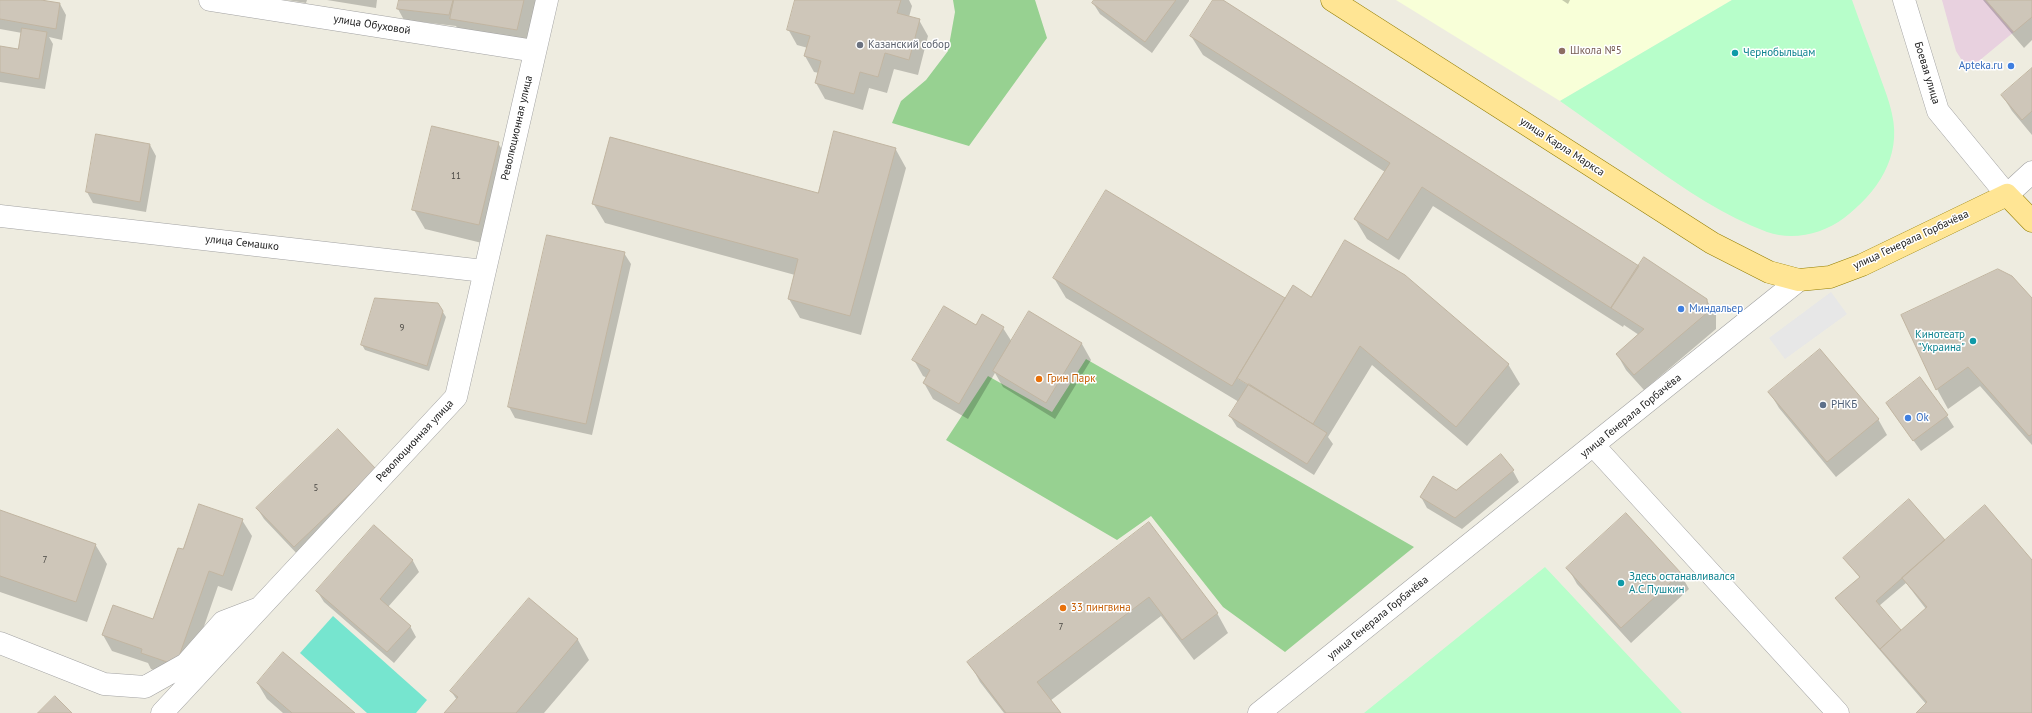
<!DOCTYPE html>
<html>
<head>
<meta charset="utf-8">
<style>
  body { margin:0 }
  canvas { display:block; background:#eeece0 }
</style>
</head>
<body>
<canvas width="2032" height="713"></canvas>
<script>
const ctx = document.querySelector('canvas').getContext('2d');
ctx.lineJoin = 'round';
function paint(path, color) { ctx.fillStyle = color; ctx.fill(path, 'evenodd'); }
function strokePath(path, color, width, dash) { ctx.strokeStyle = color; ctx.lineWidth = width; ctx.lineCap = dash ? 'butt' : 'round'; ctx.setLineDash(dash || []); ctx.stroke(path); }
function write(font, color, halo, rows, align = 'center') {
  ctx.font = font + ' "PT Sans",sans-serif'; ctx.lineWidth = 3; ctx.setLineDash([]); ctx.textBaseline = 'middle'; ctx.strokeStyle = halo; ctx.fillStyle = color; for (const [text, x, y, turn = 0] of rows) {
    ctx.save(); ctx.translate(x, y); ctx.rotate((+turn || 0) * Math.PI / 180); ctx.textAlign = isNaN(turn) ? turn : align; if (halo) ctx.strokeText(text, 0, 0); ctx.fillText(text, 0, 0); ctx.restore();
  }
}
paint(new Path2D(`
  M 1942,0 L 2032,0 L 2032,17 L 1968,70 L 1956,51 Z`), '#e8d1df');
paint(new Path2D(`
  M 1396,0 L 1732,0 L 1560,101 Z`), '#f8ffd8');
paint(new Path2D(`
  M 953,0 L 1035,0 L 1047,38 L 969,146 L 892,123 L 901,101 L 926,80 L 948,51 L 955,12 Z
  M 1086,359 L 1414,547 L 1285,652 L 1223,607 L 1151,516 L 1117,540 L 946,440 L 988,376 L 1052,412 Z`), '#97d191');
paint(new Path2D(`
  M 1732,0 L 1852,0 C 1860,23 1869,46 1877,68 C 1882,83 1889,99 1892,114 C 1902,157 1877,193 1844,218 C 1823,234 1793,241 1767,232 C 1724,216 1686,190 1649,164 C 1619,143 1590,122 1560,101 Z
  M 1545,567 L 1682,713 L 1364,713 Z`), '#b7feca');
paint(new Path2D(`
  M 333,616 L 427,700 L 416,713 L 367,713 L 300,653 Z`), '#76e5cf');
paint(new Path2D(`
  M 1831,292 L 1847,314 L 1785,359 L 1769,338 Z`), '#e7e7e7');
paint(new Path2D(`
  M 0,0 L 35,0 L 60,4 L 66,15 L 62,40 L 49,37 L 53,44 L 45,89 L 0,82 L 0,47 L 19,51 L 22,33 L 0,29 Z
  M 287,0 L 307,0 L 306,3 Z
  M 327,0 L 377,0 L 376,8 Z
  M 400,0 L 540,0 L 528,49 L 463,38 L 456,26 L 404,20 L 398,9 Z
  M 796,0 L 909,0 L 912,6 L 909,17 L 919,20 L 928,36 L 918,75 L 894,69 L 887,93 L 869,88 L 863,110 L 825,99 L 816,83 L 819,73 L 814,72 L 805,56 L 808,48 L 797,45 L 788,29 Z
  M 1096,0 L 1189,0 L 1189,1 L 1152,53 L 1100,14 L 1093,3 Z
  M 1214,0 L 1221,0 L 1639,267 L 1706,299 L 1716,315 L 1716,329 L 1644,390 L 1626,370 L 1617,354 L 1639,335 L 1624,325 L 1623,327 L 1433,206 L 1399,260 L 1367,239 L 1355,219 L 1385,172 L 1203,55 L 1191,36 Z
  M 1562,0 L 1570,0 L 1568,4 Z
  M 1983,0 L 2032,0 L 2032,40 L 2024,48 Z
  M 2032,69 L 2032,135 L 2012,111 L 2002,95 Z
  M 96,136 L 150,145 L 156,156 L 146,212 L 93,203 L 87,192 Z
  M 498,143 L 510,163 L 490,245 L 425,229 L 414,210 Z
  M 895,148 L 906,168 L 861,335 L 800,318 L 789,299 L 795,275 L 605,223 L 593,203 L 818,195 Z
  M 1106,191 L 1286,300 L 1311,299 L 1508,364 L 1520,384 L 1467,446 L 1372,365 L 1328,437 L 1333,444 L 1314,475 L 1237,427 L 1230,416 L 1239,402 L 1066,298 L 1054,278 ZM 1234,374 L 1250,384 L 1250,386 L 1233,376 Z
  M 624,253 L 631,264 L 592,435 L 515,418 L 509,407 Z
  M 2032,299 L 2032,445 L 1980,386 L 1948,409 L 1937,389 Z
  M 438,304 L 446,317 L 429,371 L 365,350 L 362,345 Z
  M 1029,313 L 1082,344 L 1091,360 L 1055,419 L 1003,387 L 995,373 L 968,419 L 933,399 L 924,383 L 927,378 L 923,376 L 914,360 L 976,327 L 1003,328 L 1012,342 Z
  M 1770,393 L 1878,419 L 1887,435 L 1836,477 L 1779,408 Z
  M 1887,404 L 1947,416 L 1954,427 L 1921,451 Z
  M 375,469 L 301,558 L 264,519 L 257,508 Z
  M 1513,471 L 1519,482 L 1462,529 L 1427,508 L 1421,497 L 1456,491 Z
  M 1909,500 L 1945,541 L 2032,561 L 2032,713 L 1917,713 L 1926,704 L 1840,604 L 1837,598 L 1860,578 L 1844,558 ZM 1906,583 L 1926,609 L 1901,631 L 1879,606 Z
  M 0,512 L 95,544 L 107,564 L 87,622 L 0,592 Z
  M 242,520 L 252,536 L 232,591 L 218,586 L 185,681 L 151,669 L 148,663 L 112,651 L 103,635 L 154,620 Z
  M 1148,524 L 1217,613 L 1228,633 L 1194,660 L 1161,616 L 1050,701 L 1060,713 L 1004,713 L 980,682 L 969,662 Z
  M 374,527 L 413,561 L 419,572 L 388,607 L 410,626 L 416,637 L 394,663 L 324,602 L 317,591 Z
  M 1568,568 L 1680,573 L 1689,589 L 1631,643 L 1577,584 Z
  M 529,599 L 578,640 L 589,660 L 544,713 L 446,713 L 457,700 L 451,691 Z
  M 258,684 L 353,713 L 283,713 L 267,699 Z`), '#0003');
const building = new Path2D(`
  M 0,0 L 41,0 L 60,3 L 56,29 L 0,19 Z
  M 399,0 L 453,0 L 449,15 L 397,9 Z
  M 454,0 L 524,0 L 517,30 L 450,19 Z
  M 795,0 L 901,0 L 897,13 L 920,19 L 909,60 L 885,53 L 878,77 L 860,72 L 854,94 L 815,83 L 821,61 L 804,56 L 810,36 L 787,30 Z
  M 1094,0 L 1176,0 L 1145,42 L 1092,3 Z
  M 1213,0 L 1223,0 L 1639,266 L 1611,308 L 1422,187 L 1388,240 L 1354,219 L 1390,163 L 1190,36 Z
  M 1986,0 L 2032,0 L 2032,17 L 2014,32 Z
  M 22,28 L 47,32 L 39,79 L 0,72 L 0,46 L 18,49 Z
  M 2032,68 L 2032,111 L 2022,120 L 2001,95 Z
  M 432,126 L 499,142 L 479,225 L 412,210 Z
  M 834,131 L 896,148 L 850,316 L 788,299 L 798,259 L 592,204 L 610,137 L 818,193 Z
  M 96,134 L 150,144 L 140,202 L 86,192 Z
  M 1106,190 L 1285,298 L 1232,386 L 1053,278 Z
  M 547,235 L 625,252 L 586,424 L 508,407 Z
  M 1345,240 L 1405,275 L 1509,364 L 1456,427 L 1360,346 L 1313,424 L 1237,378 L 1293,285 L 1311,297 Z
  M 1644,257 L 1707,299 L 1708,312 L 1634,375 L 1616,354 L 1644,329 L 1611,308 Z
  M 1998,269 L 2012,276 L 2032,298 L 2032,434 L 2029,436 L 1968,367 L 1936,390 L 1901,315 Z
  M 375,298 L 438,303 L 443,311 L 427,366 L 361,345 Z
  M 944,306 L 976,325 L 982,314 L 1004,327 L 959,404 L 923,383 L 930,370 L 912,360 Z
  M 1029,311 L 1082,343 L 1046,403 L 993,371 Z
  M 1820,349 L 1879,419 L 1827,462 L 1768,392 Z
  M 1920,377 L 1948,415 L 1913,441 L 1886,403 Z
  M 1249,384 L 1327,433 L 1307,464 L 1229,416 Z
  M 338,429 L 376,469 L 294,547 L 256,508 Z
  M 1501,454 L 1514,470 L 1455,518 L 1420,497 L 1433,476 L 1456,490 Z
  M 1909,499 L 1945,540 L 1876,601 L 1901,630 L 1880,649 L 1835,598 L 1860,577 L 1843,558 Z
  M 199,504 L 243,519 L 223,576 L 209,571 L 176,665 L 141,653 L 142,649 L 102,635 L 113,605 L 153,619 L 178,548 L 183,549 Z
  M 1985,505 L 2032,560 L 2032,713 L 1916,713 L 1927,702 L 1880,649 L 1927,607 L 1902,578 Z
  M 0,510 L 96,544 L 76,602 L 0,576 Z
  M 1626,513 L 1681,573 L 1621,628 L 1566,568 Z
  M 1149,522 L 1218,613 L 1182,640 L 1149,597 L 1037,682 L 1061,713 L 1006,713 L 967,662 Z
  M 374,525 L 413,560 L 380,599 L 411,626 L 387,652 L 316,591 Z
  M 529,598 L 578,639 L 516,713 L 444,713 L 458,697 L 450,691 Z
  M 283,652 L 355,713 L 292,713 L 257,683 Z
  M 55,696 L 72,713 L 38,713 Z`);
paint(building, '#cec6b9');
strokePath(building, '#c1b5a1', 1);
const minor = new Path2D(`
  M 210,0 L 535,51
  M 1904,0 L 1938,111 L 2007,195 L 2032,172
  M 0,216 L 484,271
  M 1594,446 L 1838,713
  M 0,643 L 104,684 L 145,687 L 186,664 L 223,622 L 257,609
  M 162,713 L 456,397 L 547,0
  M 1259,713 L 1799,280`);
const major = new Path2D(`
  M 1332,0 L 1712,243 L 1769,272 L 1799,280 L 1830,277 L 1862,265 L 2007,195 L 2032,221`);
strokePath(minor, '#a2a2a2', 23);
strokePath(major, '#937e00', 23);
strokePath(minor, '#fff', 22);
strokePath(major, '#ffe594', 22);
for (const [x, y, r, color] of [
  [860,45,4,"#6b7280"],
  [1562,51,4,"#8d6e63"],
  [1735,53,4,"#0f9aa8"],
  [2011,66,4,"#3f7fe0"],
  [1681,309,4,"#3f7fe0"],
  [1973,341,4,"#0f9aa8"],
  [1039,379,4,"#e8710a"],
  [1823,405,4,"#5c6f8a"],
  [1908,418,4,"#3f7fe0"],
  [1621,583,4,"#0f9aa8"],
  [1063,608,4,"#e8710a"]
]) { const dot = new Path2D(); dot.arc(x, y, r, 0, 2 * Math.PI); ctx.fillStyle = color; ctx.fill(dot); strokePath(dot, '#fff', 1.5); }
write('9px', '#484642', null, [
  ["11",456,176],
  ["9",402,328],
  ["5",316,488],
  ["7",45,560],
  ["7",1061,627]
]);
write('11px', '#1b1b1b', '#fff', [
  ["улица Обуховой",372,25,9],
  ["Боевая улица",1927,73,73],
  ["Революционная улица",517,128,-77],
  ["улица Карла Маркса",1562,147,33],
  ["улица Генерала Горбачёва",1911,240,-25],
  ["улица Семашко",242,243,6],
  ["улица Генерала Горбачёва",1631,416,-39],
  ["Революционная улица",415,441,-47],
  ["улица Генерала Горбачёва",1378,618,-39]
]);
write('11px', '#5b616d', '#fff', [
  ["Казанский собор",868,45]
], 'left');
write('11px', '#785e54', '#fff', [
  ["Школа №5",1570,51]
], 'left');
write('11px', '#0d838f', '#fff', [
  ["Чернобыльцам",1743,53],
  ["Кинотеатр",1965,335,"right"],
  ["\"Украина\"",1965,348,"right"],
  ["Здесь останавливался",1629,577],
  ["А.С.Пушкин",1629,590]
], 'left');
write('11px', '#366cbe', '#fff', [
  ["Apteka.ru",2003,66,"right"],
  ["Миндальер",1689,309],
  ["Ok",1916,418]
], 'left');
write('11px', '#c56008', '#fff', [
  ["Грин Парк",1047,379],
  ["33 пингвина",1071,608]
], 'left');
write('11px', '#4e5e75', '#fff', [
  ["РНКБ",1831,405]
], 'left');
</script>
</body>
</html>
